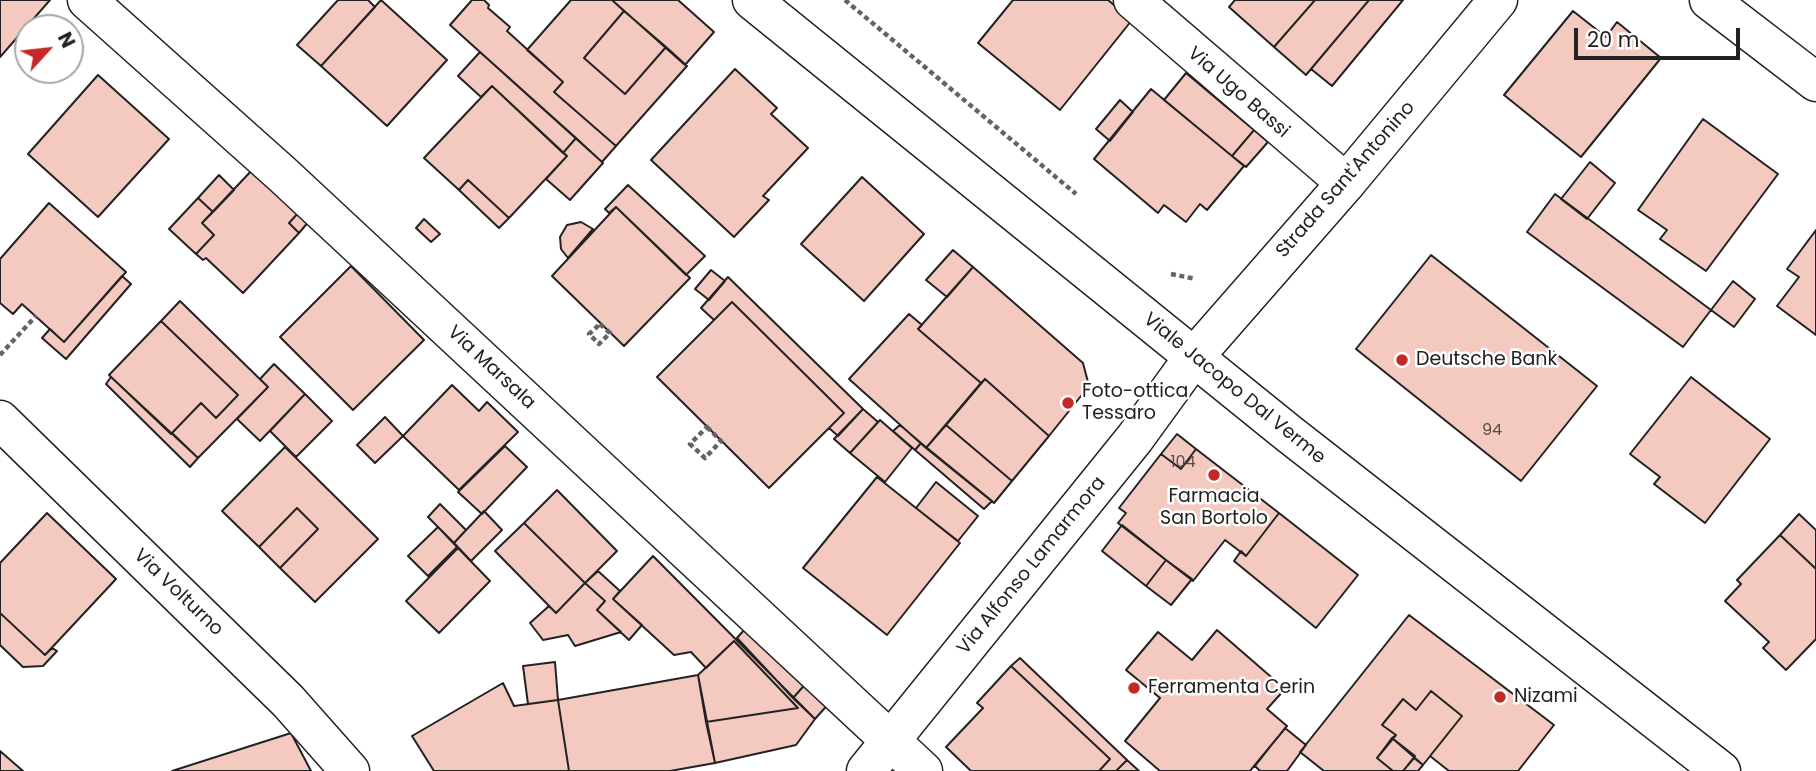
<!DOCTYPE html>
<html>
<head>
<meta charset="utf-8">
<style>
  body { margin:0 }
  #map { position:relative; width:1816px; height:771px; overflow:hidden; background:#fff; font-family:Poppins,sans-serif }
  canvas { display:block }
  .north { position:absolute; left:14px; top:14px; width:70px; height:70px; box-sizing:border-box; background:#fff; border:2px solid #a7a7a7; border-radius:50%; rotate:63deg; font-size:19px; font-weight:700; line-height:28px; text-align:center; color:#222 }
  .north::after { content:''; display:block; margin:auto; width:24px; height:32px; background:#c62828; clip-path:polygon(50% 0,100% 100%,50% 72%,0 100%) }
  .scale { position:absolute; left:1574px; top:28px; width:166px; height:32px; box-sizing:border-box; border:4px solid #222; border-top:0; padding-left:9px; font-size:21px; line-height:24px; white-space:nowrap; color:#222; -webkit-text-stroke:5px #fff; paint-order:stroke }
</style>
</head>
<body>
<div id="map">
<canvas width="1816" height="771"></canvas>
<div class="north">N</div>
<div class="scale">20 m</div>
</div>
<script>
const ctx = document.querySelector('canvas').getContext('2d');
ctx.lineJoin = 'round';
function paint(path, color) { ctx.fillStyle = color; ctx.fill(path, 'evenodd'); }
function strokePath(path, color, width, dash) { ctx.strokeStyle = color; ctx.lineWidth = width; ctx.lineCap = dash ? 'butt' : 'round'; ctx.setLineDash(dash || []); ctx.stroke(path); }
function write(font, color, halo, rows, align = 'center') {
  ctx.font = font + ' Poppins,sans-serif'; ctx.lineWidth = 5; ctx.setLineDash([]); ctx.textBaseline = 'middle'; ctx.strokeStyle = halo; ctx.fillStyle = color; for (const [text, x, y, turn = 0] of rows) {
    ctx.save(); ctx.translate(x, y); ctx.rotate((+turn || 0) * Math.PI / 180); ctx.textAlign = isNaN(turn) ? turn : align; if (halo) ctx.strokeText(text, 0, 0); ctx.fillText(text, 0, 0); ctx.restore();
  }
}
const building = new Path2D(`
  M 0,0 L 50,0 L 0,57 Z
  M 338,0 L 368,0 L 375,7 L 321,66 L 297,45 Z
  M 381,0 L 447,60 L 387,126 L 321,66 Z
  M 472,0 L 484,0 L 489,5 L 488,8 L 510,27 L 507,31 L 563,82 L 554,92 L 616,146 L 602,162 L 450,25 Z
  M 571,0 L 612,0 L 624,11 L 584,58 L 625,94 L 666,47 L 687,66 L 616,146 L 554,92 L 563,82 L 527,50 Z
  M 612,0 L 678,0 L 714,32 L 685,65 Z
  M 1013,0 L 1108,0 L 1132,20 L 1060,110 L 978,43 Z
  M 1235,0 L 1315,0 L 1274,47 L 1229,7 Z
  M 1315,0 L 1369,0 L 1306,75 L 1274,47 Z
  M 1369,0 L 1403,0 L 1332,86 L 1311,69 Z
  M 624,11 L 666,47 L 625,94 L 584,58 Z
  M 1573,11 L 1606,37 L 1617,22 L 1661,58 L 1581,157 L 1504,95 Z
  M 480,52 L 576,138 L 563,153 L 492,86 L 481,97 L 458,76 Z
  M 735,69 L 777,108 L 771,114 L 808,148 L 763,196 L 769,200 L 734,237 L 651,160 Z
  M 1186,73 L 1254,130 L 1232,156 L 1164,100 Z
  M 98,75 L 169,139 L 98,217 L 28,154 Z
  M 492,86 L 567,156 L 509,218 L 468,180 L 459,190 L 424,158 Z
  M 1151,89 L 1244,166 L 1207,210 L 1200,204 L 1186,222 L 1164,205 L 1158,213 L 1094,159 Z
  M 1120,100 L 1133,112 L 1110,141 L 1096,129 Z
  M 1703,119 L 1778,174 L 1706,271 L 1660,239 L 1667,230 L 1638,210 Z
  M 1254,130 L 1268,142 L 1246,167 L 1232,156 Z
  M 576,138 L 603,163 L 570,200 L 546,179 L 567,156 L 563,153 Z
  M 1590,162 L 1615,183 L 1587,219 L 1561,199 Z
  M 254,168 L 300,211 L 289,223 L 299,233 L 243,293 L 206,258 L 203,260 L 196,254 L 214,235 L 202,223 Z
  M 219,175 L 234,190 L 213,212 L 198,198 Z
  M 862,177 L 924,234 L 864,301 L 801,244 Z
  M 468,180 L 509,218 L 499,228 L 459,190 Z
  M 628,185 L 705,256 L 686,275 L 616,207 L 609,213 L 605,209 Z
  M 1555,194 L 1711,310 L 1683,347 L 1527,232 Z
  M 198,198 L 213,212 L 202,223 L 214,235 L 196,254 L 169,229 Z
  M 49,203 L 126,272 L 64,342 L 22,304 L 13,314 L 0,303 L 0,259 Z
  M 616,207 L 690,278 L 624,346 L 552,276 Z
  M 300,211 L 310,220 L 299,233 L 289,223 Z
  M 424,219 L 440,234 L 431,242 L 416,228 Z
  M 581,222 L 593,229 L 568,258 L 561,249 L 560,237 L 567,225 Z
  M 1816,230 L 1816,335 L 1777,306 L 1799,277 L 1787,269 Z
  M 953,250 L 973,267 L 947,297 L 926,280 Z
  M 1431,255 L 1597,386 L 1521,481 L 1356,349 Z
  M 351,266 L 424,340 L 353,410 L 280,337 Z
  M 973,267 L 1083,363 L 1089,386 L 1049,436 L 985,379 L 981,383 L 918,329 Z
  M 711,270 L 725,281 L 709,300 L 695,289 Z
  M 122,276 L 131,284 L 66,359 L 42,338 L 50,329 L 64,342 Z
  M 728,277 L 863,409 L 838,436 L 829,428 L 844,413 L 732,302 L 714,320 L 701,308 Z
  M 1733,281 L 1755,299 L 1734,327 L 1711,310 Z
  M 180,301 L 268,387 L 198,458 L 172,433 L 201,403 L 216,418 L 238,395 L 161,321 Z
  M 732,302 L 844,413 L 769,488 L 657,377 Z
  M 909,314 L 922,325 L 918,329 L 981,383 L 926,448 L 849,379 Z
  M 161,321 L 238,395 L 216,418 L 201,403 L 171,434 L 109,375 Z
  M 274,364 L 305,394 L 260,441 L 237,419 L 268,387 L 260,379 Z
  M 111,377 L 198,458 L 190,467 L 106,384 Z
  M 1691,377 L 1770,439 L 1705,523 L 1654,484 L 1660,477 L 1630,454 Z
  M 985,379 L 1049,436 L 1012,481 L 946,425 Z
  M 452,385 L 479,411 L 487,402 L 518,432 L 459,490 L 403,436 Z
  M 305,394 L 332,421 L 296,457 L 270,431 Z
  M 863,409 L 878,422 L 850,453 L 834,439 Z
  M 385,417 L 403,436 L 375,463 L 357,445 Z
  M 880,420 L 912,448 L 885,482 L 850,453 Z
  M 900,425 L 921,443 L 915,450 L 893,431 Z
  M 946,425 L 1012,481 L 994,503 L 926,448 Z
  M 1177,434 L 1196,449 L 1181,469 L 1161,454 Z
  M 921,443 L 992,501 L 984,509 L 915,450 Z
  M 505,446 L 527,467 L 482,514 L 458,492 Z
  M 285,447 L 378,539 L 315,602 L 280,568 L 318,529 L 297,508 L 259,547 L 222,511 Z
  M 1196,449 L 1279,513 L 1246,556 L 1225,540 L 1193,581 L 1118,523 L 1126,513 L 1119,508 L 1161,454 L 1181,469 Z
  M 877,477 L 960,543 L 887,635 L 803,568 Z
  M 936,482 L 978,516 L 958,541 L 916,508 Z
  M 557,490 L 617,551 L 585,583 L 524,523 Z
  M 440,504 L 466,530 L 454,543 L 428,517 Z
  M 297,508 L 318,529 L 280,568 L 259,547 Z
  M 484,511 L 502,530 L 471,561 L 454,543 Z
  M 47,513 L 116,579 L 45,655 L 0,613 L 0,563 Z
  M 1279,513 L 1358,575 L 1316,628 L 1234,561 L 1241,551 L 1246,556 Z
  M 1799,514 L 1816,530 L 1816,569 L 1780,535 Z
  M 524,523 L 585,583 L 556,613 L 495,551 Z
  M 1122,525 L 1166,560 L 1146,586 L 1102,551 Z
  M 438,527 L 457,547 L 428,576 L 408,556 Z
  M 1780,535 L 1816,569 L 1816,639 L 1786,670 L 1763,648 L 1769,642 L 1725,601 L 1741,584 L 1737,580 Z
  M 458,548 L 490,581 L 439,633 L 406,601 Z
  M 653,556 L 815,719 L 796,745 L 715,763 L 706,722 L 798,708 L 734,641 L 706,668 L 691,652 L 674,655 L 613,599 Z
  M 1166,560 L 1192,579 L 1171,605 L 1146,586 Z
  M 598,571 L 620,591 L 613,599 L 642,625 L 629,640 L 597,610 L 605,601 L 585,583 Z
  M 585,583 L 605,601 L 597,610 L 621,632 L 575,646 L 568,635 L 543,640 L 530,623 L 549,606 L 556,613 Z
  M 0,613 L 45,655 L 52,648 L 57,651 L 43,666 L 23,667 L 0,645 Z
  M 1409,615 L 1554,725 L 1518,771 L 1449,771 L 1430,756 L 1462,716 L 1431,691 L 1416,710 L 1403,699 L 1382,725 L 1396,735 L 1377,758 L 1393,771 L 1324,771 L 1300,752 Z
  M 751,622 L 809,680 L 793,698 L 737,638 Z
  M 1217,630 L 1285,689 L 1267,709 L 1287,726 L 1250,771 L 1160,771 L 1125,741 L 1160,698 L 1126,670 L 1158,632 L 1192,660 Z
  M 734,641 L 798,708 L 706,722 L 698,675 Z
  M 1020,658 L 1127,760 L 1116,771 L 1099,771 L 1110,759 L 1011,666 Z
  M 555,662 L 558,700 L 528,704 L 523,666 Z
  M 1011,666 L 1110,759 L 1099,771 L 971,771 L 946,747 L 983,708 L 977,703 Z
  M 698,675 L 715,763 L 670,771 L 569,771 L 558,700 Z
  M 809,680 L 831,701 L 815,719 L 793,698 Z
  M 503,683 L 514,706 L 558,700 L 569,771 L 434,771 L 412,736 Z
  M 1431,691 L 1462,716 L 1423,765 L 1392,738 L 1396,735 L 1382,725 L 1403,699 L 1416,710 Z
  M 1285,728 L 1306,745 L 1287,771 L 1260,771 L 1255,766 Z
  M 291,733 L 311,771 L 172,771 Z
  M 1392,738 L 1415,756 L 1403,771 L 1393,771 L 1377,758 Z
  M 0,751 L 23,771 L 0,771 Z
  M 1414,758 L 1423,765 L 1418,771 L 1403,771 Z
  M 1127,760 L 1139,771 L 1116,771 Z`);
paint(building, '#f3c9c0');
strokePath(building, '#222', 2);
const minor = new Path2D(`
  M 87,0 L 282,174 L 923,771
  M 1133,0 L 1346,183
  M 1709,0 L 1816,82
  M 0,420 L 288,701 L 350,771
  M 866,771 L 1135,438 L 1193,358`);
const major = new Path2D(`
  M 752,0 L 1288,433 L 1721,771
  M 1193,358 L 1346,183 L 1498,0`);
strokePath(minor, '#222', 41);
strokePath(major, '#222', 41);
strokePath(new Path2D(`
  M 845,0 L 1076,194
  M 1171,274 L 1196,279
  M 600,324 L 610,333 L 599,344 L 589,334 Z
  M 0,355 L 36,316
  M 707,427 L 721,441 L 705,458 L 690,444 Z`), '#646464', 4.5, [5, 3.5]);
strokePath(minor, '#fff', 38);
strokePath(major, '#fff', 38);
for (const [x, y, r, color] of [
  [1402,360,7,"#c62828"],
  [1068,403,7,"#c62828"],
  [1214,475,7,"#c62828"],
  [1134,688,7,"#c62828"],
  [1500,697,7,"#c62828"]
]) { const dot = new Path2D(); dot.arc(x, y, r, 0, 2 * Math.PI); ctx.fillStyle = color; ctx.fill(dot); strokePath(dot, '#fff', 2.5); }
write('16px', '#564c4a', null, [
  ["94",1492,431],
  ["104",1183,463]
]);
write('19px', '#222', '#fff', [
  ["Via Ugo Bassi",1238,93,41],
  ["Strada Sant'Antonino",1346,180,-49],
  ["Via Marsala",491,368,43],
  ["Viale Jacopo Dal Verme",1234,389,39],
  ["Via Alfonso Lamarmora",1032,566,-51],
  ["Via Volturno",178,593,44]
]);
write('19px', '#222', '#fff', [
  ["Deutsche Bank",1416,360],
  ["Foto-ottica",1082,392],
  ["Tessaro",1082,414],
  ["Farmacia",1214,497,"center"],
  ["San Bortolo",1214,519,"center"],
  ["Ferramenta Cerin",1148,688],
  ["Nizami",1514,697]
], 'left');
</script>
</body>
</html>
